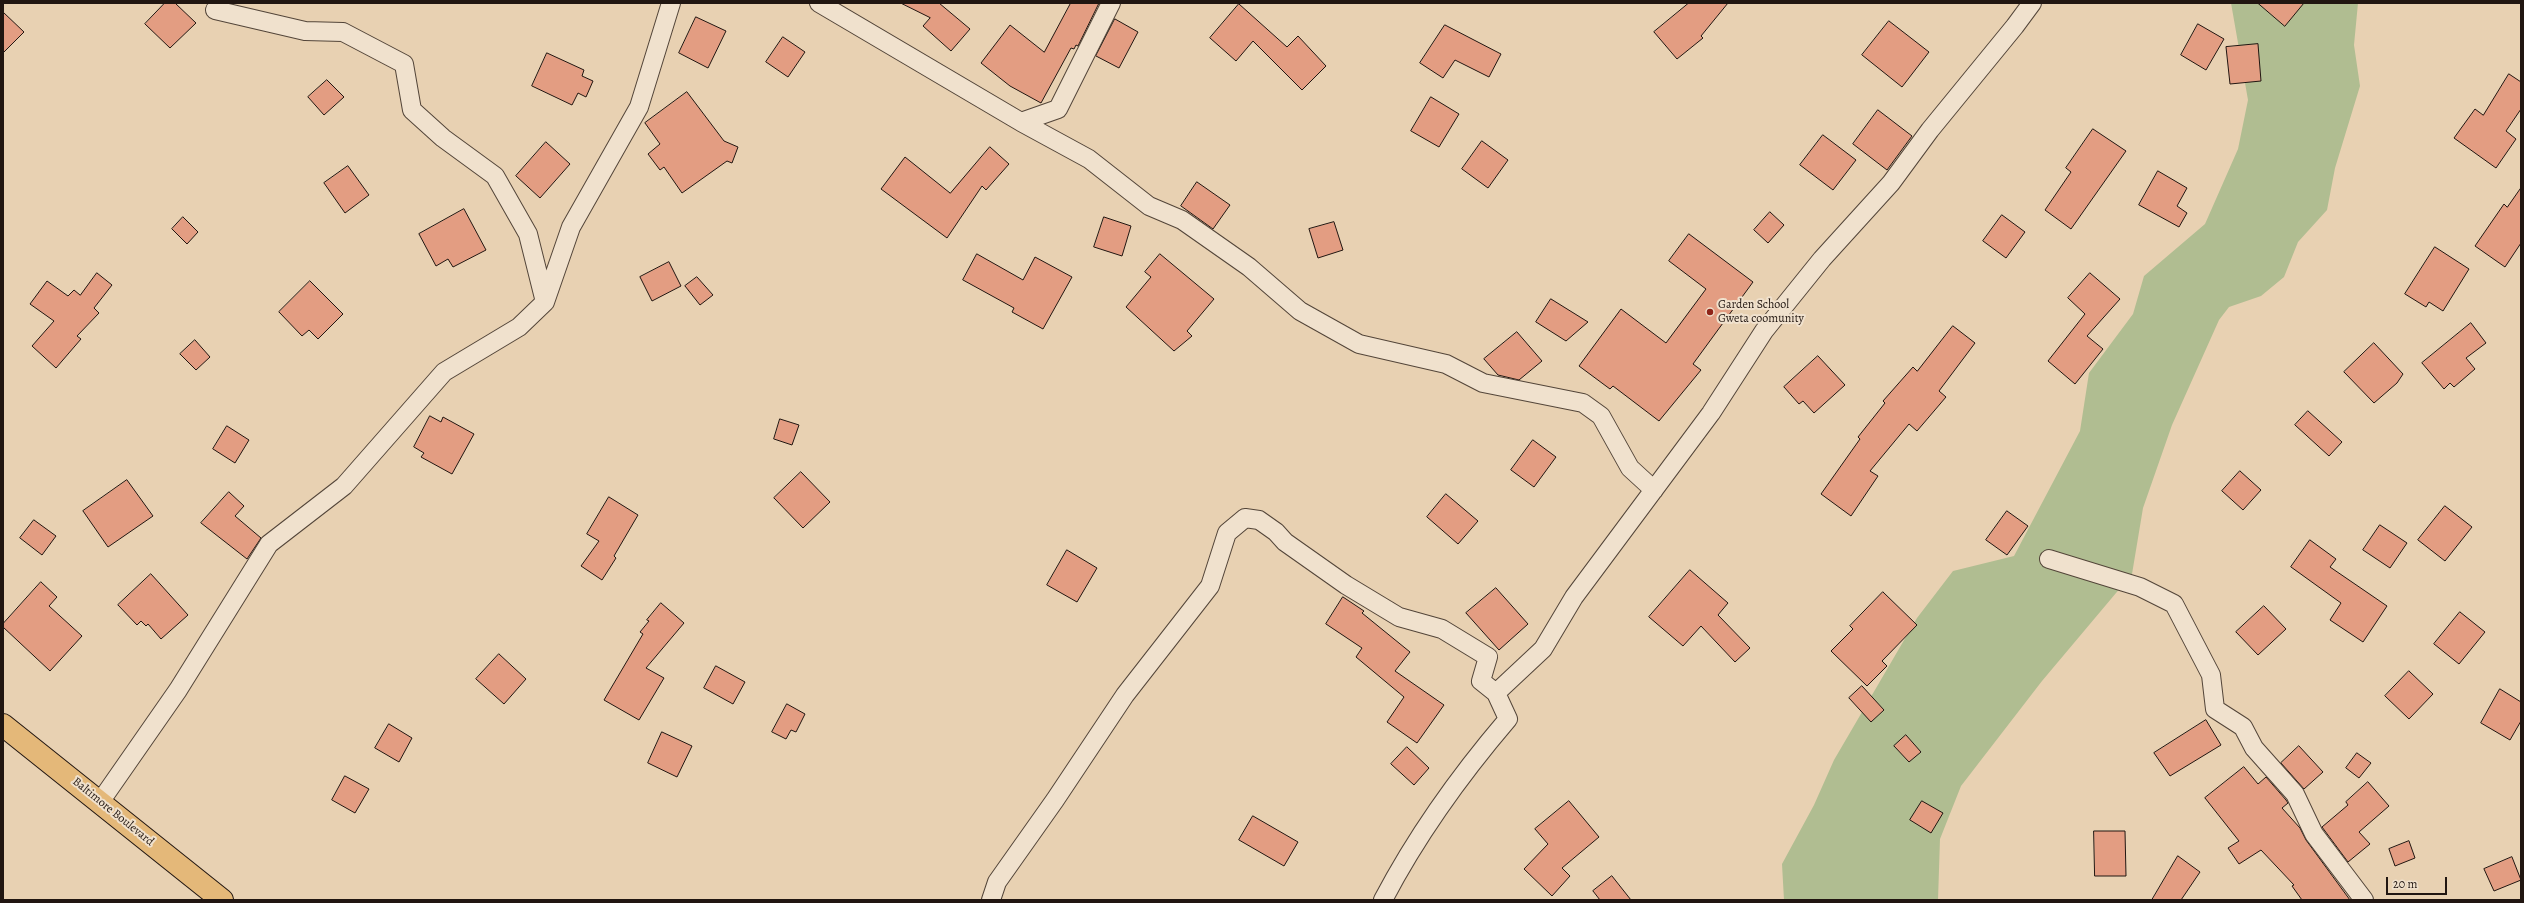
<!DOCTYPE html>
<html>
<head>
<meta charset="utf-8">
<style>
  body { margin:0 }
  #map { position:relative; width:2524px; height:903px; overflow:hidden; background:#e8d1b2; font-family:Alegreya,serif }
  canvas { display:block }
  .frame { position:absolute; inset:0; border:4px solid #211611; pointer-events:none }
  .scale { position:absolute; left:2386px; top:877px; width:61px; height:18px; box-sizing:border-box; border:2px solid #211611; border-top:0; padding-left:5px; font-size:12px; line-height:14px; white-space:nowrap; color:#211611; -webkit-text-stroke:3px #f0e1cd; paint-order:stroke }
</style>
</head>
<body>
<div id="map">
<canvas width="2524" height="903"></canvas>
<div class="frame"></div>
<div class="scale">20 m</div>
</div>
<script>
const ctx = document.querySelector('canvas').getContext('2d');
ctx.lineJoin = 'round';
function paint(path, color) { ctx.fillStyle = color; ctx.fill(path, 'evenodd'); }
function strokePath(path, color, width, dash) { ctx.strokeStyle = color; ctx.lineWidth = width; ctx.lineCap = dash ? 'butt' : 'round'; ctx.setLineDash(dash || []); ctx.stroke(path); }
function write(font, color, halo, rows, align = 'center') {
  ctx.font = font + ' Alegreya,serif'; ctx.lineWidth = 4; ctx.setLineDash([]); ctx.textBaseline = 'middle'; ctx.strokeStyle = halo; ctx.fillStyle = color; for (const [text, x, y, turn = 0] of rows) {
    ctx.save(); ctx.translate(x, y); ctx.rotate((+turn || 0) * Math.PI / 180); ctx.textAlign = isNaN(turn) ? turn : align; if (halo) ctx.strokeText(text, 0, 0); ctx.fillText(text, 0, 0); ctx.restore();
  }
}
paint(new Path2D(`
  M 2231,3 L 2358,3 L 2354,45 L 2360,86 L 2335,168 L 2327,210 L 2298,242 L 2284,277 L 2261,296 L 2229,307 L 2219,320 L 2172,425 L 2143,508 L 2132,574 L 2042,681 L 1961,786 L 1940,839 L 1938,900 L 1784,900 L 1782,864 L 1814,805 L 1834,760 L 1917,618 L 1953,571 L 2014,556 L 2080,431 L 2089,373 L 2133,314 L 2144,276 L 2205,224 L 2238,149 L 2248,100 Z`), '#b0bd91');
const building = new Path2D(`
  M 165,3 L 175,3 L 196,23 L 170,48 L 145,24 Z
  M 901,3 L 939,3 L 970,29 L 951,51 L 923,26 L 930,18 Z
  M 1071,3 L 1099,3 L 1078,46 L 1076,45 L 1074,49 L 1071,48 L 1041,103 L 1010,86 L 981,63 L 1010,25 L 1044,52 Z
  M 1689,3 L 1728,3 L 1701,36 L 1703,38 L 1677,59 L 1654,32 Z
  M 2258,3 L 2304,3 L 2285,26 Z
  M 1239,4 L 1287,47 L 1298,36 L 1326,66 L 1302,90 L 1253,41 L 1236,61 L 1210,38 Z
  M 3,12 L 24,32 L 3,53 Z
  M 696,17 L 726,31 L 708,68 L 679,53 Z
  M 1115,19 L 1138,32 L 1119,68 L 1096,56 Z
  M 1889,21 L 1929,52 L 1902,87 L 1862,55 Z
  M 2198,24 L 2224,39 L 2206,70 L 2181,55 Z
  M 1445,25 L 1501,54 L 1489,77 L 1455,60 L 1443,78 L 1420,63 Z
  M 783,37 L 805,52 L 788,77 L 766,62 Z
  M 2258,44 L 2261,81 L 2230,84 L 2226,47 Z
  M 547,53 L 584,70 L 582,76 L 593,81 L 586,97 L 578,93 L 572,105 L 532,86 Z
  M 2509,74 L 2521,82 L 2521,109 L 2506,131 L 2516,139 L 2496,168 L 2454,138 L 2475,109 L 2483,115 Z
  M 327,80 L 344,97 L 324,115 L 308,97 Z
  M 687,92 L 724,141 L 738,147 L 732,163 L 727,161 L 682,193 L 664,167 L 660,170 L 648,154 L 660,144 L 645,123 Z
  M 1431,97 L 1459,114 L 1439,147 L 1411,131 Z
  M 1878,110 L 1912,136 L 1887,170 L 1853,144 Z
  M 2093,129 L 2126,151 L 2071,229 L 2045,210 L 2071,172 L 2066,168 Z
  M 1823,135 L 1856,160 L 1833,190 L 1800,165 Z
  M 1482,141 L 1508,160 L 1488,188 L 1462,169 Z
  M 546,142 L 570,164 L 540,198 L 516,176 Z
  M 990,147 L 1009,164 L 986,190 L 982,186 L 947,238 L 881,189 L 905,157 L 950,193 Z
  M 348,166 L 369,195 L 345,213 L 324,183 Z
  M 2158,171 L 2187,188 L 2177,206 L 2187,213 L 2179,227 L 2139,205 Z
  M 1197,182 L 1230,205 L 1213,229 L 1181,206 Z
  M 2521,188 L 2521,243 L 2505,267 L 2475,246 L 2504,204 L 2507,207 Z
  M 464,209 L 486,250 L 453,267 L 448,259 L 436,266 L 419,234 Z
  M 1770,212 L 1784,225 L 1768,243 L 1754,230 Z
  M 2002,215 L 2025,232 L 2006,258 L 1983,241 Z
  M 183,217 L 198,232 L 187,244 L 172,229 Z
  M 1104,217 L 1131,226 L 1122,256 L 1094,247 Z
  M 1334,222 L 1343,250 L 1318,258 L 1309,229 Z
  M 1689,234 L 1753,282 L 1693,364 L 1701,370 L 1659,421 L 1613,386 L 1610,389 L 1579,366 L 1621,309 L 1666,343 L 1706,289 L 1669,261 Z
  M 2435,247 L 2469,269 L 2443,311 L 2429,302 L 2426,307 L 2405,294 Z
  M 977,254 L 1023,280 L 1035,257 L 1072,277 L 1043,329 L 1012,312 L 1014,308 L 963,280 Z
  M 1160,254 L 1214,299 L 1187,331 L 1192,336 L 1174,351 L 1126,307 L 1151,277 L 1145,272 Z
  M 669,262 L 681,286 L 652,301 L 640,277 Z
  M 97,273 L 112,285 L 94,308 L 99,313 L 77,336 L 81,339 L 56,368 L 32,346 L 54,321 L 30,304 L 47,281 L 68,296 L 74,290 L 80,295 Z
  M 2090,273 L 2120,299 L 2087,336 L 2103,349 L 2075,384 L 2048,361 L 2085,314 L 2068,298 Z
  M 697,277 L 713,295 L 700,305 L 685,286 Z
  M 310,281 L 343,314 L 318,339 L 309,330 L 302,336 L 279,312 Z
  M 1551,299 L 1588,322 L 1566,341 L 1536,322 Z
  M 2471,323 L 2486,343 L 2466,358 L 2475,369 L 2454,387 L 2450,383 L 2444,389 L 2422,363 Z
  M 1953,326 L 1975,343 L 1939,391 L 1946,397 L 1917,431 L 1909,424 L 1870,471 L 1878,476 L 1851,516 L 1821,494 L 1860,439 L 1858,437 L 1885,403 L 1883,401 L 1913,367 L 1917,371 Z
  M 1517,332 L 1542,361 L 1519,380 L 1498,375 L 1484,359 Z
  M 195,340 L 210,357 L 196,370 L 180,354 Z
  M 2374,343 L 2403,374 L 2397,383 L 2374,403 L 2344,372 Z
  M 1818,356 L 1845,385 L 1814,413 L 1803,401 L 1799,404 L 1784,387 Z
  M 2308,411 L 2342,442 L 2329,456 L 2295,425 Z
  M 430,416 L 441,422 L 443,417 L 474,434 L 452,474 L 421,457 L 424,453 L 414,447 Z
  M 780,419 L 799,425 L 792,445 L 774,439 Z
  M 227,426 L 249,440 L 235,463 L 213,449 Z
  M 1533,440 L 1556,457 L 1534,487 L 1511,470 Z
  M 2240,471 L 2261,490 L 2243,510 L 2222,491 Z
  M 801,472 L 830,502 L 803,528 L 774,498 Z
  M 127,480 L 153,516 L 108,547 L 83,511 Z
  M 229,492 L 244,506 L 235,516 L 261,538 L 247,559 L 201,523 Z
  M 1446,494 L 1478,521 L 1458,544 L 1427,517 Z
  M 609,497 L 638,515 L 614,556 L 616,558 L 602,580 L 581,566 L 599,541 L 587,534 Z
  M 2445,506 L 2472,527 L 2445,561 L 2418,540 Z
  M 2007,511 L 2028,526 L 2007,555 L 1986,540 Z
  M 34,520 L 56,536 L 42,555 L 20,538 Z
  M 2380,525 L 2407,543 L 2390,568 L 2363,550 Z
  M 2310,540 L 2336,559 L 2330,567 L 2387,606 L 2363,642 L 2330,620 L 2341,603 L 2291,567 Z
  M 1067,550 L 1097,568 L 1077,602 L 1047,585 Z
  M 1690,570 L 1728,603 L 1718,615 L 1750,648 L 1735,662 L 1701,626 L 1683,646 L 1649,617 Z
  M 151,574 L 188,615 L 161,639 L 148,624 L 146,626 L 141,621 L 137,625 L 118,605 Z
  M 41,582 L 57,597 L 49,606 L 82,636 L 50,671 L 3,627 L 3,624 Z
  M 1496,588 L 1528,624 L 1499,650 L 1466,613 Z
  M 1883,592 L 1917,625 L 1882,661 L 1887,666 L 1867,686 L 1831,651 L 1853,629 L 1850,626 Z
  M 1343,597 L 1364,611 L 1362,613 L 1410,652 L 1395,671 L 1444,705 L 1417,743 L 1387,722 L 1404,697 L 1356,657 L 1362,648 L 1326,624 Z
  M 661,603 L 684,623 L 646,668 L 664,678 L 639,720 L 604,700 L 643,634 L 640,632 L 649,621 L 647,620 Z
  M 2264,606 L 2286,629 L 2258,655 L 2236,632 Z
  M 2460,612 L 2485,632 L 2459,664 L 2434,644 Z
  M 499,654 L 526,679 L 504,704 L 476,679 Z
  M 716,666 L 745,682 L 733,704 L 704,688 Z
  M 2409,671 L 2433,694 L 2409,719 L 2385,696 Z
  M 1862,686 L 1884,710 L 1871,722 L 1849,698 Z
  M 2500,689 L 2521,702 L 2521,721 L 2510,740 L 2481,723 Z
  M 787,704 L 805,714 L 796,732 L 791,730 L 786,739 L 772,732 Z
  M 2206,720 L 2221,745 L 2170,776 L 2154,753 Z
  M 389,724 L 412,738 L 399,762 L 375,748 Z
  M 662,732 L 692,746 L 677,777 L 648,763 Z
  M 1906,735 L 1921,752 L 1909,762 L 1894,746 Z
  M 2299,746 L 2323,772 L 2304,789 L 2281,763 Z
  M 1407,747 L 1429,768 L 1414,785 L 1391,764 Z
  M 2357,753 L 2371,763 L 2359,778 L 2346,768 Z
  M 2244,767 L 2258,784 L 2266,777 L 2286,800 L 2288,803 L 2282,808 L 2300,828 L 2306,840 L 2350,900 L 2302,900 L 2292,886 L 2294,885 L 2261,850 L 2239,864 L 2228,848 L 2239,841 L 2205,798 Z
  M 345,776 L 369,789 L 355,813 L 332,800 Z
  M 2368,782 L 2389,806 L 2359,832 L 2370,844 L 2348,862 L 2322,827 L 2348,805 L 2346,802 Z
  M 1569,801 L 1599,837 L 1562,868 L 1570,876 L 1552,896 L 1524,869 L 1548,844 L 1535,829 Z
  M 1922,801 L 1943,813 L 1931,833 L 1910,820 Z
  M 1253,816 L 1298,842 L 1284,866 L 1239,840 Z
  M 2094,831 L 2125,831 L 2126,876 L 2095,876 Z
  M 2409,841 L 2415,858 L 2395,866 L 2389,849 Z
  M 2178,856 L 2200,872 L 2181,900 L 2152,900 Z
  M 2512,857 L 2521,880 L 2494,891 L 2484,869 Z
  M 1612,876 L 1631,900 L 1600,900 L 1593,891 Z`);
paint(building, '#e39d82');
strokePath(building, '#211611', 1);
const minor = new Path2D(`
  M 819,3 L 1021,122 L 1058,109 L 1111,3
  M 215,10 L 305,31 L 343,32 L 404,64 L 412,110 L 443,138 L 495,176 L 528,234 L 545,302
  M 1021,122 L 1089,159 L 1149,206 L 1182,220 L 1249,267 L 1300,311 L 1359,344 L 1446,364 L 1483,383 L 1583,403 L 1601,416 L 1630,468 L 1654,490
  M 2049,559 L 2140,587 L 2174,604 L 2211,675 L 2215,709 L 2243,727 L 2254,748 L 2295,794 L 2314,834 L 2364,900
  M 100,802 L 178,690 L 269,544 L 344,486 L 444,372 L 519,327 L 545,302 L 571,227 L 639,107 L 671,3
  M 991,900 L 997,882 L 1055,800 L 1125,695 L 1210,586 L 1227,533 L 1245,518 L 1259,520 L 1276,532 L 1285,542 L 1346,585 L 1399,617 L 1442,629 L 1488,657 L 1481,681 L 1496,693 L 1543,649 L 1574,597 L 1711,413 L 1764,331 L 1822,259 L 1891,183 L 1930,130 L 2015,26 L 2032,3
  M 1383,900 C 1417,835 1461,774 1508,719 L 1496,693`);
const trunk = new Path2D(`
  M 3,725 L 222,900`);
strokePath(minor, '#534539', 20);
strokePath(trunk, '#211611', 24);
strokePath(minor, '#f0e1cd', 18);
strokePath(trunk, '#e4b879', 22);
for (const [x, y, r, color] of [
  [1710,312,4,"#8f2418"]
]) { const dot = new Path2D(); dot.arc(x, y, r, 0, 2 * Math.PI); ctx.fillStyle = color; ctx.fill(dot); strokePath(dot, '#f0e1cd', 1.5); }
write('12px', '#211611', '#f0e1cd', [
  ["Garden School",1718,305],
  ["Gweta coomunity",1718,319]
], 'left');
write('12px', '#211611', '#f0e1cd', [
  ["Baltimore Boulevard",113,812,39]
]);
</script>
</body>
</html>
